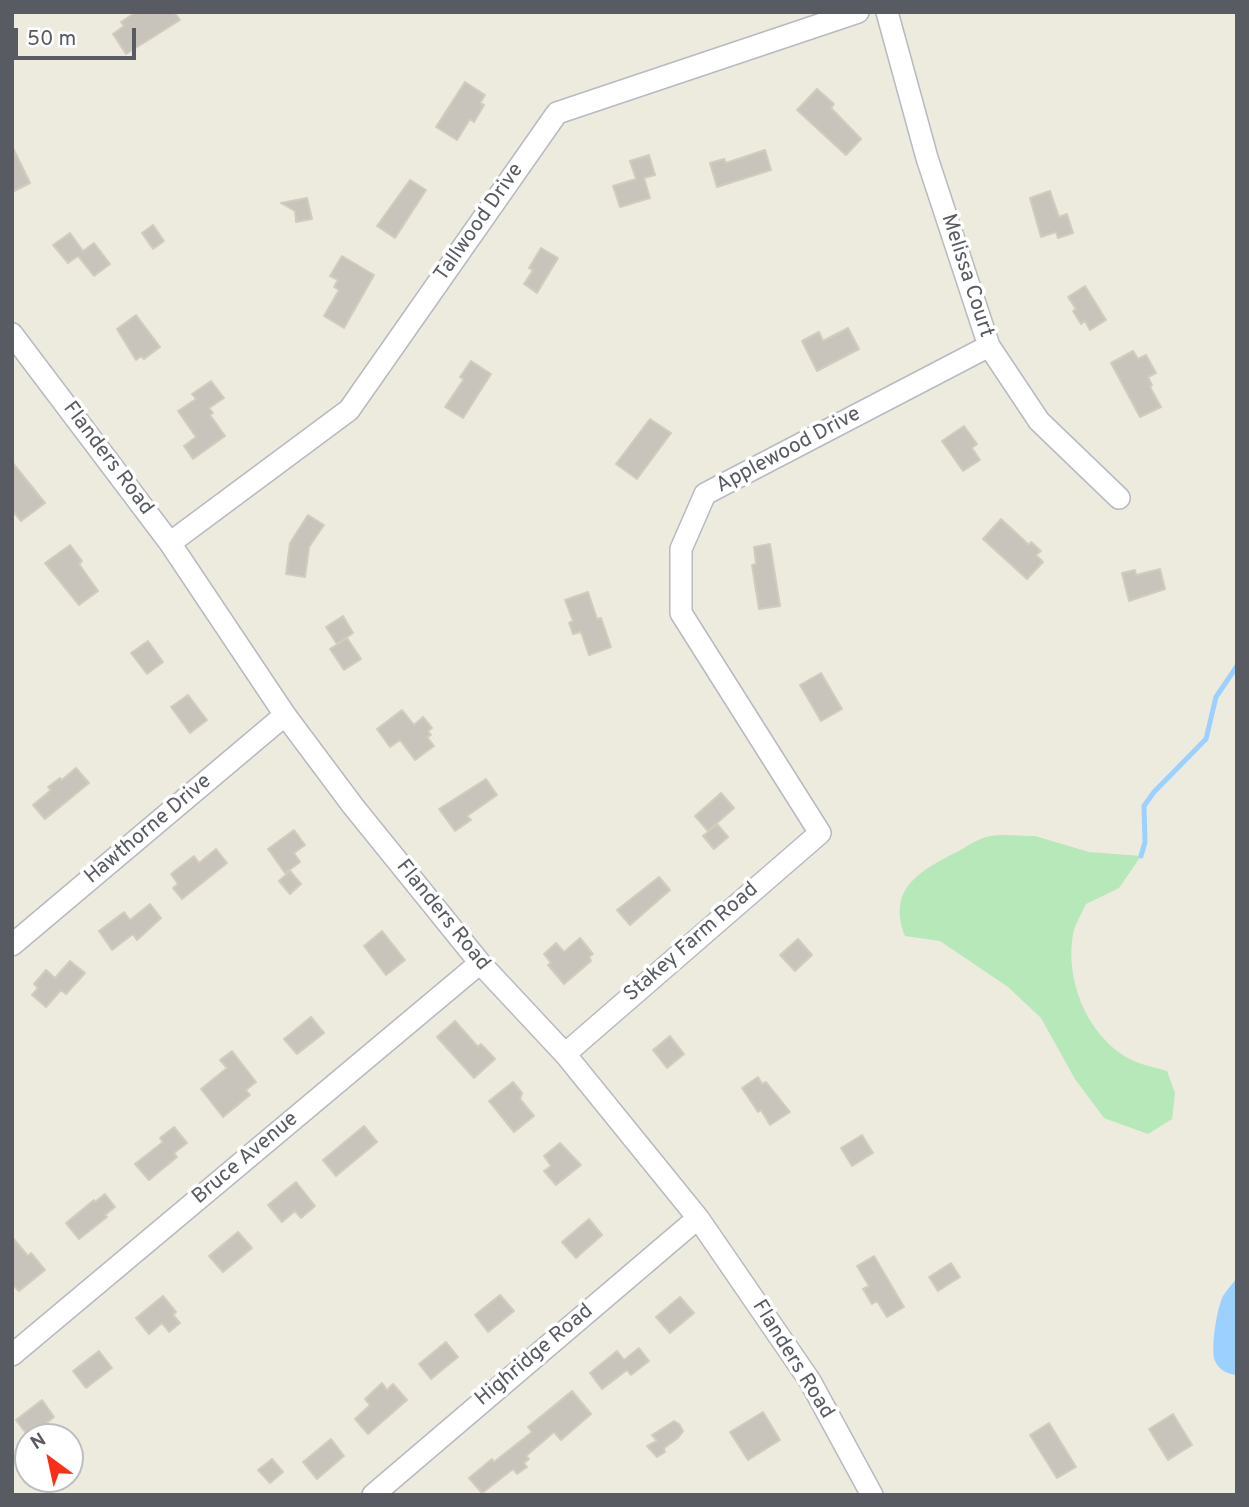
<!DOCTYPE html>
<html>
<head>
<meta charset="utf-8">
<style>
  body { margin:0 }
  #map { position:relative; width:1249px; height:1507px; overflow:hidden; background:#edeade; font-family:Overpass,sans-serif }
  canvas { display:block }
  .frame { position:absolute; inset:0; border:14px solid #585c62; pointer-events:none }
  .north { position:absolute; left:14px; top:1423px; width:70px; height:70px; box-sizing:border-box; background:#fff; border:2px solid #bcbec0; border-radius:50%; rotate:327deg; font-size:19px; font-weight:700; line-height:28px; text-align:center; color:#585c62 }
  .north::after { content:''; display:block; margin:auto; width:24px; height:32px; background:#fb2f16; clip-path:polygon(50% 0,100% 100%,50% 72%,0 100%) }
  .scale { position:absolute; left:14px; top:28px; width:122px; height:32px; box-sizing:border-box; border:4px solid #585c62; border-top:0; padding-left:9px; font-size:21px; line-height:24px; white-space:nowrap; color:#585c62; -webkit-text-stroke:5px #fff; paint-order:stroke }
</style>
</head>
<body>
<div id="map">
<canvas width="1249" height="1507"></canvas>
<div class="frame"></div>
<div class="north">N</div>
<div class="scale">50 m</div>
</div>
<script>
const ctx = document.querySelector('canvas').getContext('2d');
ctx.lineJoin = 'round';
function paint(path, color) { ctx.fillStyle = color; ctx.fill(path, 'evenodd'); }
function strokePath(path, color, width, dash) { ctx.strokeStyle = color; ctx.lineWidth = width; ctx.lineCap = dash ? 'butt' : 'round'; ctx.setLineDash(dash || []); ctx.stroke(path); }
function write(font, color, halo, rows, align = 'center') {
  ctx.font = font + ' Overpass,sans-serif'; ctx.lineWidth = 7; ctx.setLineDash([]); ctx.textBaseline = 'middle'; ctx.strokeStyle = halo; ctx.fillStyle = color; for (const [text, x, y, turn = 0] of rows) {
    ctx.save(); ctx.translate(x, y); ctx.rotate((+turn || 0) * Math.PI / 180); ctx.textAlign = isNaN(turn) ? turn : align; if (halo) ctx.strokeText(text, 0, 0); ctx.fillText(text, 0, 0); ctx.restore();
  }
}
paint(new Path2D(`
  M 1035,836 L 1089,852 L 1141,856 L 1119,888 L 1086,904 C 1082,913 1075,924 1073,934 C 1065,979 1086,1033 1126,1057 C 1137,1064 1154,1067 1167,1071 L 1175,1093 L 1172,1119 L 1148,1134 L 1104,1118 L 1075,1079 L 1041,1018 L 1008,987 L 940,941 L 905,936 C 887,889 919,871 957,852 C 966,847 976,840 986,837 C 1000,833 1020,836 1035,836 Z`), '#b7e8b9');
paint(new Path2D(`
  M 1237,1278 L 1237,1375 C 1227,1374 1219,1370 1215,1361 C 1210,1350 1217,1307 1223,1296 C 1227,1290 1232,1284 1237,1278 Z`), '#9cd1ff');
strokePath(new Path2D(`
  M 1141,856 L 1145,842 L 1144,806 L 1154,792 L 1206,739 L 1216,697 L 1237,666`), '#9cd1ff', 5);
const building = new Path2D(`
  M 136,12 L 174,12 L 180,20 L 126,54 L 113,34 L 124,26 L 121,22 Z
  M 465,82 L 485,95 L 480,103 L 484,105 L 474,122 L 470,119 L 457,140 L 436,127 Z
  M 817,89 L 834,104 L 831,108 L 861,139 L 846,155 L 797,110 Z
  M 12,146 L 30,183 L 12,192 Z
  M 765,150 L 771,170 L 717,187 L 710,163 L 724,159 L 726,163 Z
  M 649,155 L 655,175 L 644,178 L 650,198 L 620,207 L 613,186 L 636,179 L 630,161 Z
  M 410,180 L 426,190 L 395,238 L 377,226 Z
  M 1050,191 L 1059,217 L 1067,214 L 1073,233 L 1058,238 L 1056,232 L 1041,237 L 1030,198 Z
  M 307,198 L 312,219 L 296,222 L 295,211 L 281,203 Z
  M 153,225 L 164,241 L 153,249 L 142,233 Z
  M 70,233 L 83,251 L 94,243 L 110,264 L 94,276 L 78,256 L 68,263 L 53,245 Z
  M 541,248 L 558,258 L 537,293 L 524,284 L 533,270 L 529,268 Z
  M 342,256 L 374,275 L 344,328 L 324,316 L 339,290 L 334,287 L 338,280 L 330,276 Z
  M 1085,286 L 1106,320 L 1090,330 L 1085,321 L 1081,324 L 1073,311 L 1076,309 L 1068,297 Z
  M 136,315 L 160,347 L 144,359 L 141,356 L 136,360 L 117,329 Z
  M 848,328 L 859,349 L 817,371 L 802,341 L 819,332 L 823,341 Z
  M 1133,351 L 1138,359 L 1146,355 L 1156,373 L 1148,377 L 1152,385 L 1150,387 L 1161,407 L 1140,417 L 1111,363 Z
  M 471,361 L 491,374 L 463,418 L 445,407 L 464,379 L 460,377 Z
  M 211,381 L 224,398 L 209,408 L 213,413 L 210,415 L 225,436 L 193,459 L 184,446 L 196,437 L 178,411 L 196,399 L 192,394 Z
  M 650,419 L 671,433 L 637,479 L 616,464 Z
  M 964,426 L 977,444 L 972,448 L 980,460 L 963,471 L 942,441 Z
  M 12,462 L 45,503 L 21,521 L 12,510 Z
  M 308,515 L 324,525 L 309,547 L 305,577 L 286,574 L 290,543 Z
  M 1001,519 L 1029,545 L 1031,542 L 1041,551 L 1036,555 L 1043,562 L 1027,579 L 983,539 Z
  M 770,544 L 780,606 L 759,609 L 752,565 L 756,564 L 754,547 Z
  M 70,545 L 82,561 L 79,564 L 98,591 L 79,605 L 45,563 Z
  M 1160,569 L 1165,589 L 1129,601 L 1122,573 L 1135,570 L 1136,575 Z
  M 588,592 L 597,619 L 601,618 L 611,647 L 589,655 L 581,632 L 573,634 L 569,623 L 573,621 L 565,600 Z
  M 343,616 L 353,633 L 337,644 L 326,627 Z
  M 347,638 L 361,659 L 344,670 L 330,649 Z
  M 148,641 L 163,662 L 147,674 L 131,653 Z
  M 821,673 L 842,709 L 821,721 L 800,685 Z
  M 188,695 L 207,720 L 190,733 L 171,707 Z
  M 402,710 L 414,725 L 423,717 L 432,728 L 428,731 L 431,735 L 427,737 L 434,746 L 415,760 L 400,740 L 390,747 L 377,729 Z
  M 76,768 L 89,783 L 45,819 L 33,805 L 51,790 L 48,787 L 60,778 L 62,780 Z
  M 486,779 L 497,795 L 467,816 L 471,820 L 455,831 L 439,809 Z
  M 721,793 L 734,808 L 708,831 L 695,816 Z
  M 717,824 L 728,837 L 714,849 L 703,836 Z
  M 294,830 L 305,845 L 294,853 L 300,862 L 285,873 L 268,849 Z
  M 216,849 L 227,863 L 182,899 L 173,888 L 178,884 L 171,874 L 194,856 L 199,863 Z
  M 290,871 L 301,884 L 290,894 L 279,881 Z
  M 659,877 L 670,890 L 630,925 L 617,910 Z
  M 150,904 L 161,918 L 137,940 L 133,934 L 112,950 L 99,931 L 124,912 L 130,920 Z
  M 382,931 L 405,960 L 386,975 L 364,946 Z
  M 580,938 L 593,954 L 589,957 L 591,961 L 564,984 L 548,965 L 551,963 L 544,954 L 556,943 L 564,952 Z
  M 798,939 L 812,955 L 795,971 L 780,955 Z
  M 70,961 L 85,973 L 66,994 L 61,990 L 46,1007 L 32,995 L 38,988 L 34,984 L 46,970 L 55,978 Z
  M 311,1017 L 324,1033 L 297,1054 L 284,1039 Z
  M 455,1021 L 478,1047 L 481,1044 L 495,1059 L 474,1078 L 437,1037 Z
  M 670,1036 L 684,1054 L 667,1068 L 653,1050 Z
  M 232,1051 L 256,1082 L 246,1090 L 250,1095 L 223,1117 L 201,1089 L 227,1068 L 220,1060 Z
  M 758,1077 L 762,1084 L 766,1082 L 790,1112 L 770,1125 L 761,1110 L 758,1112 L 742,1088 Z
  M 513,1082 L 522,1093 L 520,1099 L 534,1116 L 514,1132 L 489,1101 Z
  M 364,1126 L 377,1142 L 336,1176 L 323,1160 Z
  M 174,1127 L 187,1143 L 174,1153 L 177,1157 L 149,1180 L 135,1164 L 163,1142 L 160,1138 Z
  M 862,1135 L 873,1153 L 852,1166 L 841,1148 Z
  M 560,1143 L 581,1165 L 556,1185 L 544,1171 L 551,1166 L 544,1156 Z
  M 296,1182 L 315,1206 L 301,1218 L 295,1211 L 282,1222 L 268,1205 Z
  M 105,1194 L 115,1207 L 105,1215 L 107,1217 L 79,1239 L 66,1223 L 94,1200 L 95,1202 Z
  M 589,1219 L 602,1235 L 576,1258 L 562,1242 Z
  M 238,1232 L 252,1248 L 223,1272 L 209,1256 Z
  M 12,1237 L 28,1256 L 31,1253 L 45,1270 L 19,1291 L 12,1284 Z
  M 874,1256 L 904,1307 L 887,1317 L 877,1301 L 872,1304 L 863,1289 L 869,1286 L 857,1266 Z
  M 951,1263 L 960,1277 L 938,1291 L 929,1277 Z
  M 500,1295 L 514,1311 L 488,1332 L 475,1315 Z
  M 163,1296 L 176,1312 L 173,1315 L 180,1323 L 169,1332 L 162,1323 L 149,1334 L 136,1318 Z
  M 680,1297 L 694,1313 L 670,1333 L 656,1317 Z
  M 446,1342 L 458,1357 L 431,1379 L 419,1364 Z
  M 639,1348 L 649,1361 L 631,1375 L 627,1370 L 602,1389 L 590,1373 L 617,1351 L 624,1360 Z
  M 99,1351 L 112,1368 L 86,1388 L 73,1371 Z
  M 382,1383 L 387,1390 L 393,1384 L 407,1400 L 368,1434 L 355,1419 L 370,1405 L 365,1399 Z
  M 572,1391 L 591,1414 L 561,1440 L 554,1432 L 526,1456 L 529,1459 L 524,1463 L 527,1467 L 517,1474 L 513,1469 L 482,1493 L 469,1478 L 492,1459 L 494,1462 L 532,1432 L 528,1427 Z
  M 42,1400 L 54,1417 L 29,1437 L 16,1420 Z
  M 763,1412 L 780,1440 L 748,1460 L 730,1432 Z
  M 1173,1414 L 1192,1445 L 1168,1460 L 1149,1429 Z
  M 674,1421 L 679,1424 L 683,1431 L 678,1438 L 664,1448 L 665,1452 L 657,1457 L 647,1446 L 657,1441 L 652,1435 Z
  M 1049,1423 L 1076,1467 L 1057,1478 L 1030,1435 Z
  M 331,1439 L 344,1456 L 317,1479 L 303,1462 Z
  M 272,1459 L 283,1472 L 270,1483 L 258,1470 Z`);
paint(building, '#c8c4bb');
strokePath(building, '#d2ccbc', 2);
const minor = new Path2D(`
  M 887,12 L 927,158 L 989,346 L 1039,421 L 1119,498
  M 12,334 L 170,543 L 285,715 L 353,806 L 480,963 L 565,1054 L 698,1218 L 810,1381 L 872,1495
  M 170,543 L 349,410 L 557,113 L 858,12
  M 12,945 L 285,715
  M 565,1054 L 820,833 L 681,613 L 681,549 L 705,494 L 989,346
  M 12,1355 L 480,963
  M 373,1495 L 698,1218`);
strokePath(minor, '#b7bac0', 24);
strokePath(minor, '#fff', 21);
write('21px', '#585c62', '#fff', [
  ["Tallwood Drive",480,223,-55],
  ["Melissa Court",966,276,72],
  ["Applewood Drive",789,451,-28],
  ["Flanders Road",107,459,53],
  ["Hawthorne Drive",149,830,-40],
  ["Flanders Road",442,916,51],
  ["Stakey Farm Road",692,943,-41],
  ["Bruce Avenue",246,1159,-40],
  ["Highridge Road",535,1356,-40],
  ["Flanders Road",792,1360,58]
]);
</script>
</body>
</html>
